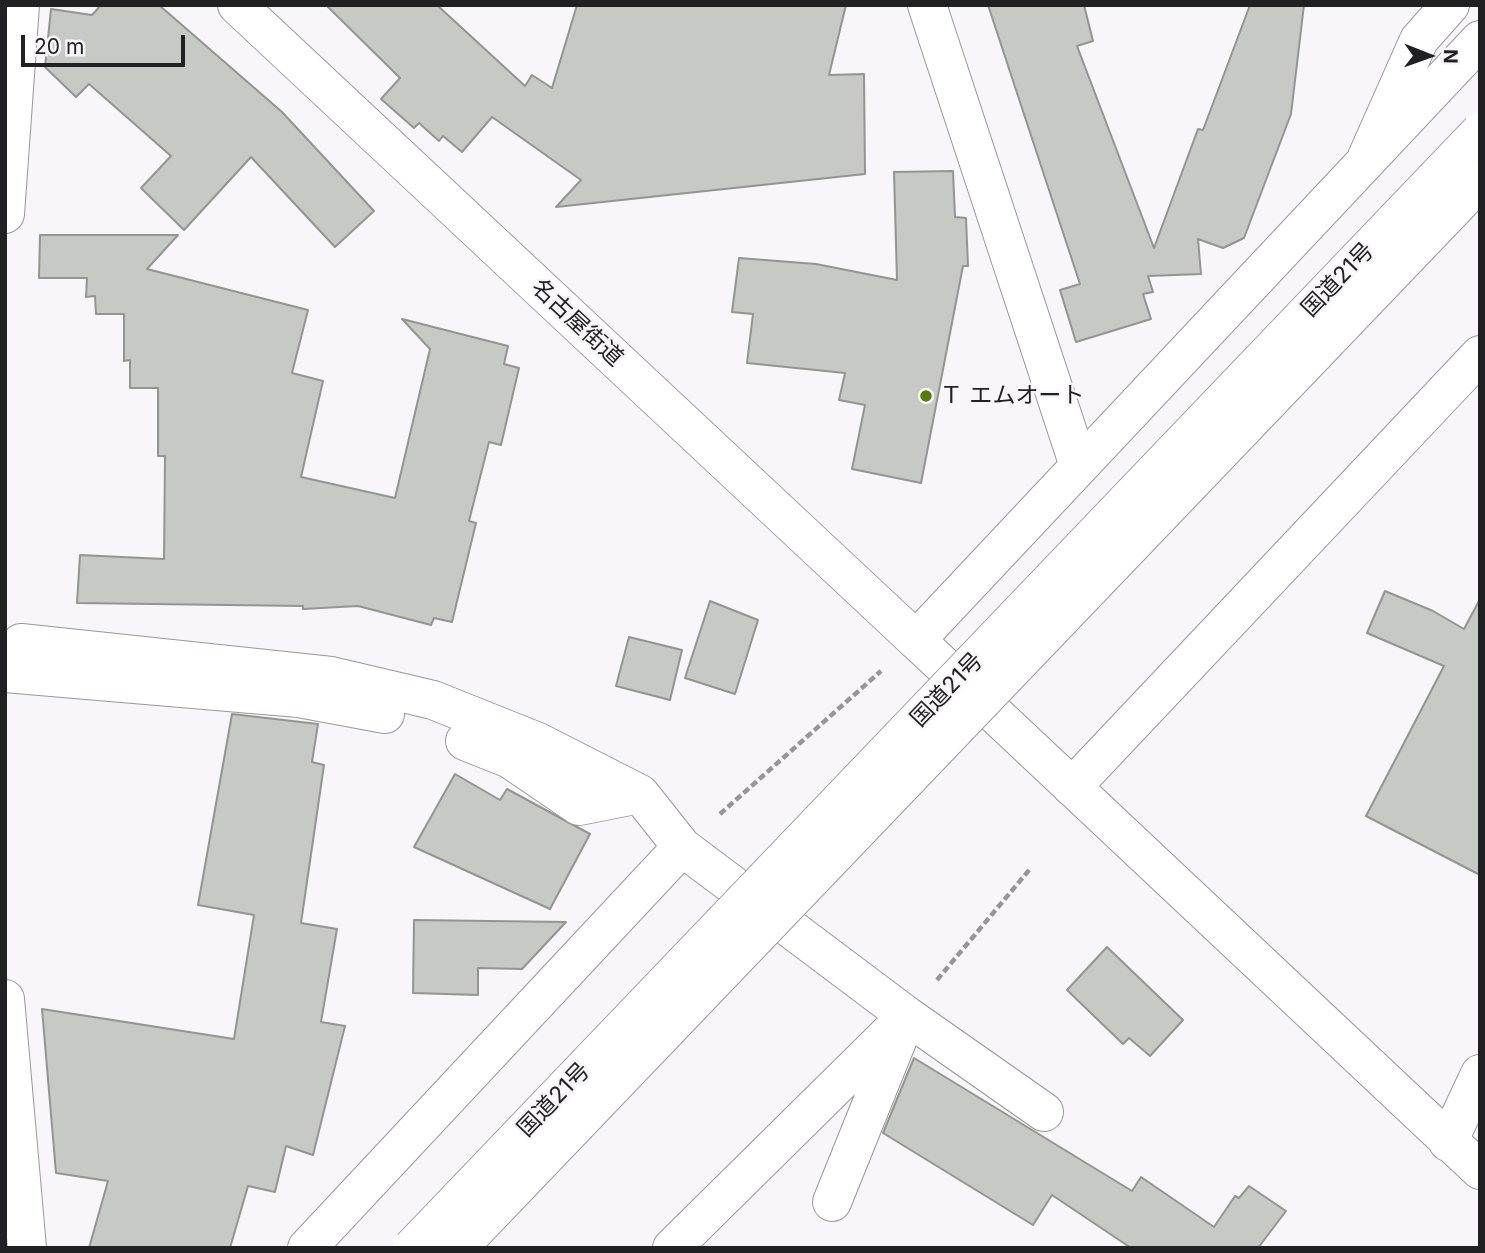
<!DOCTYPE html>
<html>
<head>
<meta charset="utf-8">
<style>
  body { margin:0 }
  #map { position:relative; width:1485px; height:1253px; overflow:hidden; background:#f8f5fb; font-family:Inter,sans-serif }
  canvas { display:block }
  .frame { position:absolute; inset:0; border:7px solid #212022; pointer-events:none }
  .north { position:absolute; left:1394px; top:21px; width:70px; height:70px; -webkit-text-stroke:5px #f8f5fb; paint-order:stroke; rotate:91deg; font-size:19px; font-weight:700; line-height:28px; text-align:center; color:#212022 }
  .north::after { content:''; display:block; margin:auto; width:24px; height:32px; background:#212022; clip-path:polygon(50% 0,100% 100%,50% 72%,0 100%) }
  .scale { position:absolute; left:21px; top:35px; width:164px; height:32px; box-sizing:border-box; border:4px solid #212022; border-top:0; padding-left:9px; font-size:21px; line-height:24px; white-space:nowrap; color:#212022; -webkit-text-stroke:5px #f8f5fb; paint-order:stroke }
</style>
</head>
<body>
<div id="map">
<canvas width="1485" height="1253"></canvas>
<div class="frame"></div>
<div class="north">N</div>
<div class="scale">20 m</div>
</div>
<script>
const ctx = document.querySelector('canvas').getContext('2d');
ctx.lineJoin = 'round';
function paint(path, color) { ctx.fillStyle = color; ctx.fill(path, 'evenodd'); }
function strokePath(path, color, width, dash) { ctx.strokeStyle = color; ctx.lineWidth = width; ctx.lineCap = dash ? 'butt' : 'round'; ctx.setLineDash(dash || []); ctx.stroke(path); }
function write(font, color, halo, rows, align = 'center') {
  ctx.font = font + ' Inter,"Noto Sans JP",sans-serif'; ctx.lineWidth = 5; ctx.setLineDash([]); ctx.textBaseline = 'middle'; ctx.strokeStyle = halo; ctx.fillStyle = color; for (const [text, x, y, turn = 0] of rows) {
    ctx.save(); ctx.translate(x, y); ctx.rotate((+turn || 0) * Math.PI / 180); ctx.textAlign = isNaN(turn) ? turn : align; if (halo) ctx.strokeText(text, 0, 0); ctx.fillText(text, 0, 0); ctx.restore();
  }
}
const building = new Path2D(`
  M 101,5 L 159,5 L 282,112 L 374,211 L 335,247 L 251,157 L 184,230 L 141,188 L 171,156 L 89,84 L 76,97 L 45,67 L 51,9 L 92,15 Z
  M 326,5 L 437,5 L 525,86 L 532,75 L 552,88 L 577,5 L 846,5 L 829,75 L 864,74 L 865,174 L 556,207 L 581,180 L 492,117 L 462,152 L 443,136 L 439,141 L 419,123 L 414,128 L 381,99 L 400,78 Z
  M 988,5 L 1084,5 L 1093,41 L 1077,46 L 1154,248 L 1198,129 L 1203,130 L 1250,5 L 1304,5 L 1291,114 L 1244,238 L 1223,248 L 1198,239 L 1201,274 L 1148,276 L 1153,292 L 1143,294 L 1151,319 L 1076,342 L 1060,290 L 1080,284 Z
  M 953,171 L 955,217 L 966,218 L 968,266 L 963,266 L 921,483 L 852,469 L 865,405 L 839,400 L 845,373 L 747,363 L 753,314 L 732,312 L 739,258 L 816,264 L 897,280 L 894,172 Z
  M 40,235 L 178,235 L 147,269 L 308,310 L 292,373 L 323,381 L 301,477 L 395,498 L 430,349 L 402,319 L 508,346 L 504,364 L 519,368 L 501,445 L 489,442 L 469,521 L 476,523 L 452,622 L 434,618 L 431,625 L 358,606 L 303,609 L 303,606 L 77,603 L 80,555 L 164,559 L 165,456 L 158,456 L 158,388 L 130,388 L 130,360 L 124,361 L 124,314 L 96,314 L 95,296 L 86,297 L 87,278 L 39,278 Z
  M 1385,591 L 1433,611 L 1464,629 L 1480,599 L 1480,875 L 1366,816 L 1444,666 L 1367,633 Z
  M 710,601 L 758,620 L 735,694 L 685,678 Z
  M 629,637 L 682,650 L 670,700 L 616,686 Z
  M 232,714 L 318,724 L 312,762 L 324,765 L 301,923 L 337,929 L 321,1022 L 345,1026 L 313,1155 L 286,1146 L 275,1192 L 248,1186 L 230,1248 L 89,1248 L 108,1181 L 56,1173 L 42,1009 L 234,1039 L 254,915 L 198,905 Z
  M 455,774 L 500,800 L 507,789 L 590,834 L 550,909 L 414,847 Z
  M 414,920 L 566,922 L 522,969 L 478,968 L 478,995 L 413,993 Z
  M 1107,947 L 1183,1020 L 1150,1056 L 1129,1038 L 1123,1044 L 1067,990 Z
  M 914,1058 L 1132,1191 L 1141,1177 L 1214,1227 L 1235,1196 L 1239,1198 L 1249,1186 L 1286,1211 L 1258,1248 L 1131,1248 L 1052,1195 L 1033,1225 L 883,1133 Z`);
paint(building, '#c7c9c4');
strokePath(building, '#929590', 2);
const street = new Path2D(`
  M 237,5 L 916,640
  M 927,5 L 1079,466
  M 1367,157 L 1419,40 L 1450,5
  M 5,214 L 20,5
  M 21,643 L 331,676 L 433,700 L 538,742 L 640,794 L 682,847 L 907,1016 L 1044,1112
  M 5,673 L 299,698 L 385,714
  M 465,741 L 510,759 L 579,806 L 640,794
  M 5,999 L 27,1248
  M 1448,1142 L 1480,1074
  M 832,1202 L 901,1031
  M 307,1248 L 682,847
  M 672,1248 L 907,1016`);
const secondary = new Path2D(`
  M 916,640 L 1480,1170`);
const highway = new Path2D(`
  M 916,640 L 1480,40
  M 1072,787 L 1480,355`);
strokePath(street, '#9a979c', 40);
strokePath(secondary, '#9a979c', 40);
strokePath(highway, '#9a979c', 40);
strokePath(new Path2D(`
  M 720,814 L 881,671
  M 937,980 L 1030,869`), '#97959a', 4.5, [7, 3.5]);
strokePath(street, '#fff', 38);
strokePath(secondary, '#fff', 38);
strokePath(highway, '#fff', 38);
const highwayBridge = new Path2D(`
  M 412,1248 L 1480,132
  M 458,1248 L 1480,181`);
strokePath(highwayBridge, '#9a979c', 40, []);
strokePath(highwayBridge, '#fff', 38);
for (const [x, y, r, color] of [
  [926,396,7,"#547f05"]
]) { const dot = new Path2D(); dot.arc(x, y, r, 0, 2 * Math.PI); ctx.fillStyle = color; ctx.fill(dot); strokePath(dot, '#f8f5fb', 2.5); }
write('23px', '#212022', '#f8f5fb', [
  ["国道21号",1338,280,-46],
  ["名古屋街道",577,323,43],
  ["国道21号",947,690,-46],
  ["国道21号",554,1100,-46]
]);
write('23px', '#212022', '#f8f5fb', [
  ["Ｔ エムオート",940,396]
], 'left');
</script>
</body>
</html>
